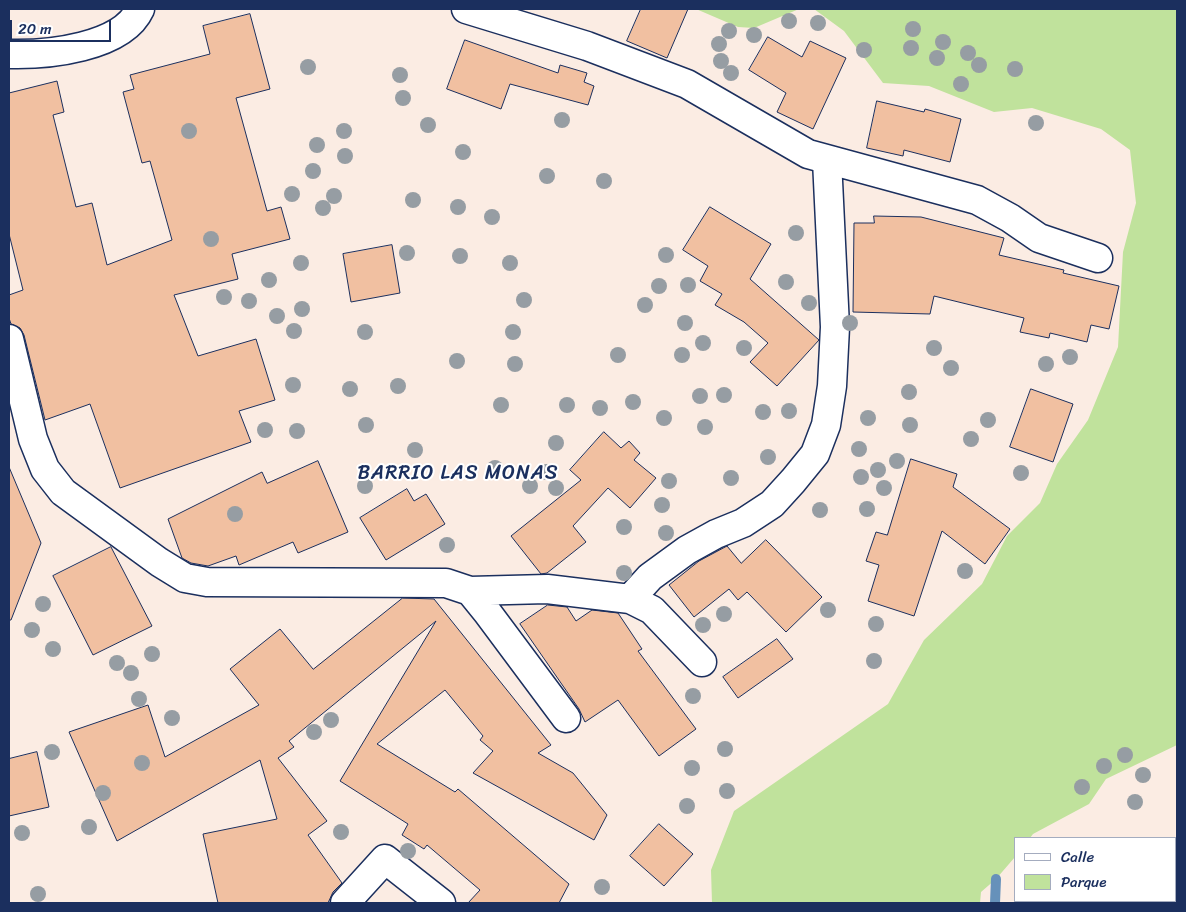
<!DOCTYPE html>
<html>
<head>
<meta charset="utf-8">
<style>
  body { margin:0 }
  #map { position:relative; width:1186px; height:912px; overflow:hidden; background:#fbece3; font-family:Sriracha,sans-serif }
  canvas { display:block }
  .frame { position:absolute; inset:0; border:10px solid #1b2f5e; pointer-events:none }
  .legend { position:absolute; left:1014px; top:837px; width:162px; height:65px; box-sizing:border-box; background:#fff; border:1px solid #a4acbf; margin:0; padding:6px 9px; list-style:none; font-size:15px; color:#1b2f5e }
  .legend li { display:flex; align-items:center; gap:10px; height:25px }
  .legend b { width:25px; border:1px solid #a4acbf }
  .scale { position:absolute; left:10px; top:20px; width:101px; height:22px; box-sizing:border-box; border:2px solid #1b2f5e; border-top:0; padding-left:6px; font-size:15px; line-height:18px; white-space:nowrap; color:#1b2f5e; -webkit-text-stroke:4px #fff; paint-order:stroke }
</style>
</head>
<body>
<div id="map">
<canvas width="1186" height="912"></canvas>
<div class="frame"></div>
<ul class="legend">
<li><b style="height:6px;background:#fff"></b>Calle</li>
<li><b style="height:14px;background:#c0e29c"></b>Parque</li>
</ul>
<div class="scale">20 m</div>
</div>
<script>
const ctx = document.querySelector('canvas').getContext('2d');
ctx.lineJoin = 'round';
function paint(path, color) { ctx.fillStyle = color; ctx.fill(path, 'evenodd'); }
function strokePath(path, color, width, dash) { ctx.strokeStyle = color; ctx.lineWidth = width; ctx.lineCap = dash ? 'butt' : 'round'; ctx.setLineDash(dash || []); ctx.stroke(path); }
function write(font, color, halo, rows, align = 'center') {
  ctx.font = font + ' Sriracha,sans-serif'; ctx.lineWidth = 4; ctx.setLineDash([]); ctx.textBaseline = 'middle'; ctx.strokeStyle = halo; ctx.fillStyle = color; for (const [text, x, y, turn = 0] of rows) {
    ctx.save(); ctx.translate(x, y); ctx.rotate((+turn || 0) * Math.PI / 180); ctx.textAlign = isNaN(turn) ? turn : align; if (halo) ctx.strokeText(text, 0, 0); ctx.fillText(text, 0, 0); ctx.restore();
  }
}
paint(new Path2D(`
  M 696,9 L 799,9 L 754,28 L 738,27 Z
  M 814,9 L 1177,9 L 1177,745 L 1106,779 L 1089,804 L 1033,834 L 1030,838 L 1015,838 L 1015,857 L 996,879 L 981,892 L 980,903 L 712,903 L 711,870 L 734,811 L 888,704 L 924,640 L 982,584 L 1007,536 L 1040,503 L 1057,464 L 1088,420 L 1118,347 L 1123,252 L 1136,203 L 1130,150 L 1101,129 L 1032,108 L 994,112 L 929,86 L 883,83 L 844,31 Z`), '#c0e29c');
strokePath(new Path2D(`
  M 995,903 L 996,879`), '#6691ba', 10);
const building = new Path2D(`
  M 641,9 L 688,9 L 667,58 L 627,41 Z
  M 250,14 L 270,89 L 236,98 L 267,211 L 281,207 L 290,239 L 232,254 L 238,279 L 174,295 L 198,356 L 256,339 L 275,400 L 239,411 L 251,442 L 120,488 L 90,404 L 45,420 L 24,335 L 20,328 L 11,324 L 9,318 L 9,295 L 23,290 L 9,234 L 9,93 L 57,81 L 64,112 L 53,115 L 76,207 L 92,203 L 107,265 L 172,240 L 150,161 L 142,163 L 123,92 L 134,89 L 130,75 L 210,54 L 203,26 Z
  M 768,37 L 802,57 L 810,41 L 846,58 L 813,129 L 777,112 L 786,93 L 749,70 Z
  M 465,40 L 558,73 L 560,65 L 587,73 L 584,82 L 594,86 L 588,105 L 510,84 L 501,109 L 447,89 Z
  M 877,101 L 924,112 L 925,109 L 961,119 L 950,162 L 904,150 L 903,156 L 867,148 Z
  M 710,207 L 771,244 L 750,279 L 819,340 L 777,386 L 750,362 L 768,343 L 744,322 L 715,305 L 722,294 L 700,281 L 708,266 L 683,250 Z
  M 874,216 L 921,217 L 1004,238 L 999,255 L 1064,270 L 1063,273 L 1119,286 L 1109,329 L 1091,325 L 1087,342 L 1050,333 L 1049,338 L 1020,332 L 1024,318 L 934,296 L 930,314 L 853,312 L 854,223 L 874,223 Z
  M 392,245 L 400,293 L 351,302 L 343,254 Z
  M 1031,389 L 1073,404 L 1053,462 L 1010,447 Z
  M 604,432 L 621,448 L 629,441 L 640,453 L 634,460 L 656,478 L 630,508 L 608,488 L 573,526 L 586,542 L 547,573 L 541,574 L 511,536 L 581,480 L 570,470 Z
  M 911,459 L 957,474 L 953,487 L 1010,529 L 985,564 L 942,531 L 914,616 L 868,601 L 879,565 L 866,561 L 876,532 L 887,535 Z
  M 318,461 L 348,532 L 298,553 L 293,542 L 239,565 L 236,556 L 208,566 L 191,563 L 182,558 L 168,519 L 262,472 L 267,483 Z
  M 9,467 L 41,543 L 11,620 L 9,620 Z
  M 407,489 L 414,501 L 426,494 L 445,524 L 386,560 L 360,518 Z
  M 766,540 L 822,597 L 786,632 L 747,592 L 738,600 L 729,589 L 694,617 L 669,585 L 699,561 L 727,546 L 741,563 Z
  M 111,547 L 152,626 L 93,655 L 53,576 Z
  M 403,598 L 434,599 L 551,745 L 538,753 L 573,773 L 607,815 L 594,840 L 473,773 L 493,751 L 480,740 L 483,736 L 445,690 L 377,744 L 455,792 L 458,789 L 569,884 L 559,903 L 468,903 L 480,890 L 427,845 L 424,849 L 402,835 L 408,824 L 340,781 L 436,621 L 289,741 L 294,747 L 278,758 L 327,821 L 308,835 L 342,883 L 333,892 L 328,903 L 218,903 L 203,834 L 277,819 L 260,760 L 117,841 L 69,732 L 148,705 L 165,757 L 259,705 L 230,669 L 280,629 L 313,669 Z
  M 548,605 L 567,607 L 576,621 L 592,610 L 618,613 L 642,649 L 638,651 L 696,729 L 659,756 L 618,700 L 585,722 L 579,709 L 520,624 Z
  M 777,639 L 793,659 L 738,698 L 723,677 Z
  M 37,752 L 49,807 L 9,816 L 9,759 Z
  M 659,824 L 693,854 L 664,886 L 630,856 Z`);
paint(building, '#f1c0a1');
strokePath(building, '#1b2f5e', 1);
const minor = new Path2D(`
  M 466,9 L 587,46 L 687,84 L 808,154 L 977,200 L 1010,218 L 1039,238 L 1098,258
  M 9,54 C 47,55 122,48 140,9
  M 9,339 L 33,439 L 45,469 L 63,492 L 159,562 L 185,578 L 207,582 L 446,583 L 470,591 L 487,612 L 566,718
  M 470,591 L 547,589 L 630,599 L 652,610 L 702,662
  M 630,599 L 650,577 L 687,550 L 716,534 L 743,523 L 772,504 L 793,481 L 815,454 L 826,425 L 832,386 L 835,327 L 827,160
  M 345,903 L 385,859 L 441,903`);
strokePath(minor, '#1b2f5e', 31);
strokePath(minor, '#fff', 28);
ctx.fillStyle = '#969da3';
for (const [x, y] of [
  [789,21],
  [818,23],
  [913,29],
  [729,31],
  [754,35],
  [943,42],
  [719,44],
  [911,48],
  [864,50],
  [968,53],
  [937,58],
  [721,61],
  [979,65],
  [308,67],
  [1015,69],
  [731,73],
  [400,75],
  [961,84],
  [403,98],
  [562,120],
  [1036,123],
  [428,125],
  [189,131],
  [344,131],
  [317,145],
  [463,152],
  [345,156],
  [313,171],
  [547,176],
  [604,181],
  [292,194],
  [334,196],
  [413,200],
  [458,207],
  [323,208],
  [492,217],
  [796,233],
  [211,239],
  [407,253],
  [666,255],
  [460,256],
  [301,263],
  [510,263],
  [269,280],
  [786,282],
  [688,285],
  [659,286],
  [224,297],
  [524,300],
  [249,301],
  [809,303],
  [645,305],
  [302,309],
  [277,316],
  [685,323],
  [850,323],
  [294,331],
  [365,332],
  [513,332],
  [703,343],
  [744,348],
  [934,348],
  [618,355],
  [682,355],
  [1070,357],
  [457,361],
  [515,364],
  [1046,364],
  [951,368],
  [293,385],
  [398,386],
  [350,389],
  [909,392],
  [724,395],
  [700,396],
  [633,402],
  [501,405],
  [567,405],
  [600,408],
  [789,411],
  [763,412],
  [664,418],
  [868,418],
  [988,420],
  [366,425],
  [910,425],
  [705,427],
  [265,430],
  [297,431],
  [971,439],
  [556,443],
  [859,449],
  [415,450],
  [768,457],
  [897,461],
  [495,468],
  [878,470],
  [546,472],
  [1021,473],
  [861,477],
  [731,478],
  [669,481],
  [365,486],
  [530,486],
  [556,488],
  [884,488],
  [662,505],
  [867,509],
  [820,510],
  [235,514],
  [624,527],
  [666,533],
  [447,545],
  [965,571],
  [624,573],
  [43,604],
  [828,610],
  [724,614],
  [876,624],
  [703,625],
  [32,630],
  [53,649],
  [152,654],
  [874,661],
  [117,663],
  [131,673],
  [693,696],
  [139,699],
  [172,718],
  [331,720],
  [314,732],
  [725,749],
  [52,752],
  [1125,755],
  [142,763],
  [1104,766],
  [692,768],
  [1143,775],
  [1082,787],
  [727,791],
  [103,793],
  [1135,802],
  [687,806],
  [89,827],
  [341,832],
  [22,833],
  [408,851],
  [602,887],
  [38,894]
]) { ctx.beginPath(); ctx.arc(x, y, 8, 0, 2 * Math.PI); ctx.fill(); }
ctx.letterSpacing = '1px';
write('20px', '#1b2f5e', '#fff', [
  ["BARRIO LAS MONAS",458,474]
]);
ctx.letterSpacing = '0px';
</script>
</body>
</html>
